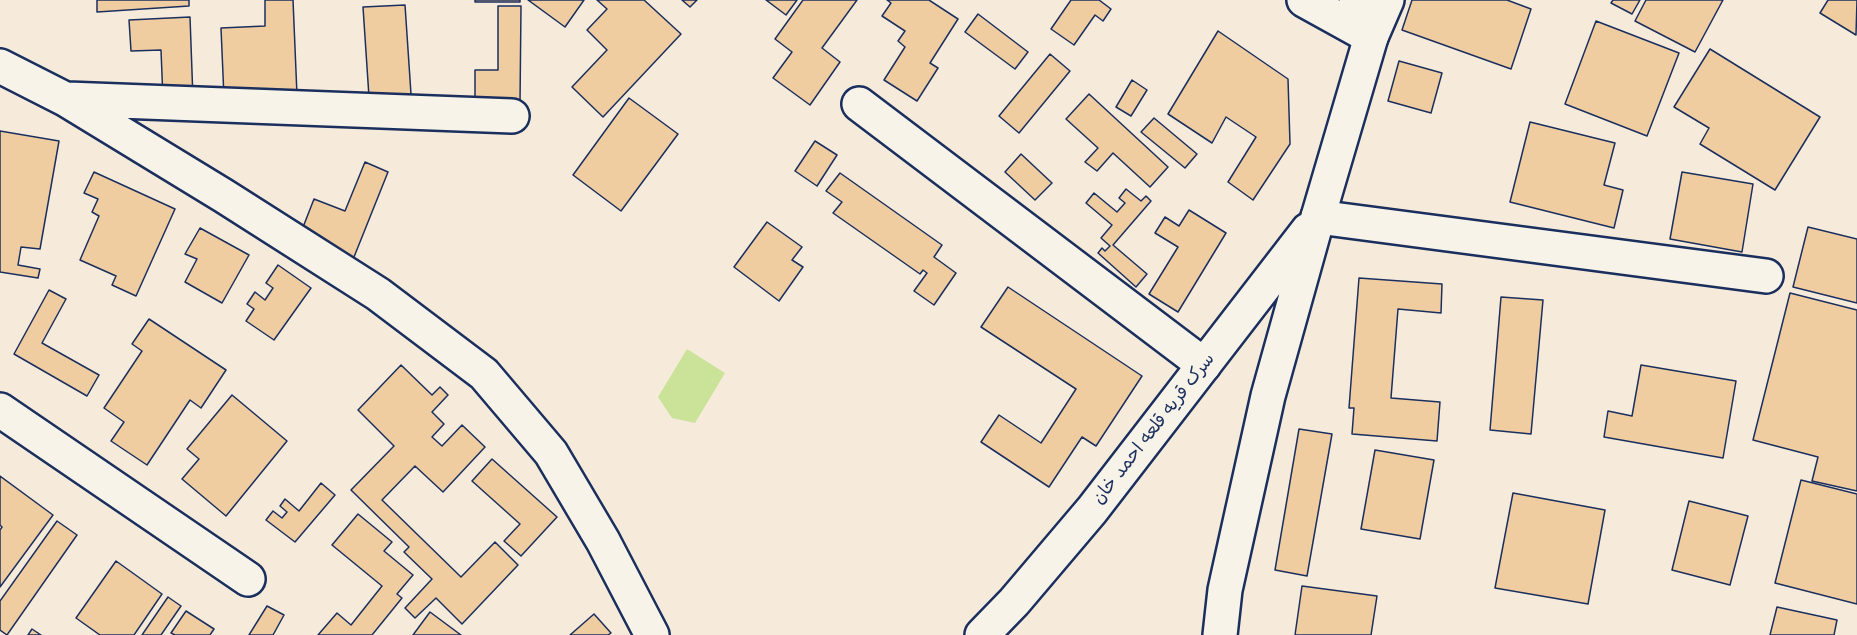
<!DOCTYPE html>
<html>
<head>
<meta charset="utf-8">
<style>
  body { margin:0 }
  canvas { display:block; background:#f6ebda }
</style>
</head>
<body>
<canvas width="1857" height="635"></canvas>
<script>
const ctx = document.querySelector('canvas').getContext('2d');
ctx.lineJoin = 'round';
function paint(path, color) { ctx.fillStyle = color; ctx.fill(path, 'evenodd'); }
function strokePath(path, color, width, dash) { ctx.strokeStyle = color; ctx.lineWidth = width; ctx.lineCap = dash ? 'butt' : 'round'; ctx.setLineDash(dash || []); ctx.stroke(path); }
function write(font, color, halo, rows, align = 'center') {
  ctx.font = font + ' "Balsamiq Sans","Playpen Sans Arabic",sans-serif'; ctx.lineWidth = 4.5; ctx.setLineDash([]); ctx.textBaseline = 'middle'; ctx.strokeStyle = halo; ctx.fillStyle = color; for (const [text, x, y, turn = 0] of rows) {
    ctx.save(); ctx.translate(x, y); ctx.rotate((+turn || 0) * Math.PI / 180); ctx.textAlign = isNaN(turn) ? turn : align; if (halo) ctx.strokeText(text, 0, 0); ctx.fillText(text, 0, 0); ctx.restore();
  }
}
paint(new Path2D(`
  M 687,349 L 725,373 L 695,423 L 672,418 L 658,397 Z`), '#cae399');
const building = new Path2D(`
  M 97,0 L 189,0 L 189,6 L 97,12 Z
  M 265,0 L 293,0 L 297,95 L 224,98 L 221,28 L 265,26 Z
  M 475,0 L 520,0 L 520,2 L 475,2 Z
  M 528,0 L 584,0 L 565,27 Z
  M 597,0 L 644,0 L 681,34 L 603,117 L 572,87 L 607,50 L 587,30 L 607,9 Z
  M 682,0 L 697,0 L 690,7 Z
  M 766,0 L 797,0 L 786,15 Z
  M 803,0 L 857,0 L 822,48 L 840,62 L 810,105 L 773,78 L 792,52 L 775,39 Z
  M 887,0 L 929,0 L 958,19 L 930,63 L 938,68 L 917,101 L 884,80 L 905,47 L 898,41 L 905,31 L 882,16 L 891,3 Z
  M 1071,0 L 1099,0 L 1111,9 L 1103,21 L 1095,15 L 1074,45 L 1051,29 Z
  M 1412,0 L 1507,0 L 1531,9 L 1511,69 L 1402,30 Z
  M 1613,0 L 1640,0 L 1632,14 L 1611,3 Z
  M 1646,0 L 1723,0 L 1695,52 L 1635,21 Z
  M 1828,0 L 1857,0 L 1856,35 L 1820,13 Z
  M 405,5 L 411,94 L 369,97 L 363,7 Z
  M 498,6 L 521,6 L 520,103 L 475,102 L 475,70 L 498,70 Z
  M 978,14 L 1028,52 L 1015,69 L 965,32 Z
  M 190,17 L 193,99 L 163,100 L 161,50 L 131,51 L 129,20 Z
  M 1596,21 L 1679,53 L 1647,136 L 1565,104 Z
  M 1218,31 L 1288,79 L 1290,144 L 1253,200 L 1228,182 L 1256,137 L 1226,117 L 1212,143 L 1168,114 Z
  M 1710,49 L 1820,117 L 1775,190 L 1700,144 L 1709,128 L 1674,107 Z
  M 1050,54 L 1070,71 L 1019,133 L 999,116 Z
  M 1399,61 L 1442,73 L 1431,113 L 1388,101 Z
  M 1132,80 L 1147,90 L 1131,116 L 1116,107 Z
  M 1089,94 L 1168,167 L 1150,187 L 1113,153 L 1097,171 L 1085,162 L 1098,148 L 1066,119 Z
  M 629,98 L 678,134 L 621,211 L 573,175 Z
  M 1154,118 L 1197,154 L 1185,168 L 1141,132 Z
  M 1530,122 L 1615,143 L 1604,185 L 1623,190 L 1614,228 L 1510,202 Z
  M 0,131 L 59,141 L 40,249 L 21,247 L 18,265 L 40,269 L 38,278 L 0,272 Z
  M 815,141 L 837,155 L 817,186 L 795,171 Z
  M 1021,154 L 1052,183 L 1035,200 L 1005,172 Z
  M 365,162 L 388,172 L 352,262 L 298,240 L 314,199 L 345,211 Z
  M 94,172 L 175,209 L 136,296 L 112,285 L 116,276 L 80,260 L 99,216 L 92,212 L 98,199 L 84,193 Z
  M 1682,172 L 1753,184 L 1742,252 L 1670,239 Z
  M 840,173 L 942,245 L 934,257 L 956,273 L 934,305 L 914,291 L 927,273 L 923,270 L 920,274 L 833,213 L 842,202 L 826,191 Z
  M 1126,189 L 1141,201 L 1146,196 L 1151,201 L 1113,245 L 1147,274 L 1136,287 L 1098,253 L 1102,248 L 1105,251 L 1110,246 L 1101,238 L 1112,225 L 1086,203 L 1094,193 L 1117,212 L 1125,203 L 1119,198 Z
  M 1189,210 L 1226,233 L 1178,312 L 1149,294 L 1178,247 L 1155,233 L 1165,217 L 1179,226 Z
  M 767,222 L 802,247 L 792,260 L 803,267 L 779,301 L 734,267 Z
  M 1808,227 L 1857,239 L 1857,303 L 1793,287 Z
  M 200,228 L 249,255 L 222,303 L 185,282 L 197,259 L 185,254 Z
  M 278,265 L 311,288 L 274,340 L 246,321 L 254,309 L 247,304 L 255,292 L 265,300 L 273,288 L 266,283 Z
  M 1359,278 L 1442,284 L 1441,313 L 1398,309 L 1391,398 L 1440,402 L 1437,441 L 1352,434 L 1354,408 L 1349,408 Z
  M 1008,287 L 1142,376 L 1096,446 L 1082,437 L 1049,487 L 981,442 L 999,415 L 1041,443 L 1076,389 L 981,327 Z
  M 49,290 L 66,299 L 42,343 L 99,375 L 87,396 L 14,354 Z
  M 1790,293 L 1857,310 L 1857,491 L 1812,481 L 1818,457 L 1753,440 Z
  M 1501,297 L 1543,300 L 1531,434 L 1490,430 Z
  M 149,319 L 226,370 L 201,408 L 190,400 L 147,465 L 111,441 L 124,422 L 104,408 L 142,351 L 132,344 Z
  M 401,365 L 432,395 L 440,387 L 448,395 L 432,412 L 444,424 L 432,437 L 442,446 L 462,425 L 485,447 L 443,492 L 415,466 L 382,500 L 461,577 L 495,542 L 518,565 L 462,624 L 436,598 L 415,618 L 405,608 L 432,579 L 404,552 L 409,547 L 351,490 L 394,446 L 358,410 Z
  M 1641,365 L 1736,381 L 1723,458 L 1604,437 L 1608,411 L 1632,416 Z
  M 232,395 L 287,441 L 226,516 L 182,479 L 199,459 L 187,449 Z
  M 1299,429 L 1332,434 L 1307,576 L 1275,570 Z
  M 1375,450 L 1434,460 L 1420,539 L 1361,529 Z
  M 492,459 L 557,517 L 521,556 L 504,541 L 520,524 L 472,481 Z
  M 0,476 L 53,515 L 0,587 L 0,530 L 2,527 L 0,525 Z
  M 1801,480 L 1857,494 L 1857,604 L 1775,583 Z
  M 321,483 L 335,495 L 295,542 L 266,520 L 273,511 L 282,518 L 287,512 L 280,506 L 285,499 L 299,511 Z
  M 1513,493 L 1605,510 L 1588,604 L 1495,588 Z
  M 1689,501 L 1748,516 L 1730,585 L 1672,570 Z
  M 358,514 L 392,542 L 384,551 L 413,575 L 397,594 L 402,598 L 372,635 L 318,635 L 337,613 L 351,625 L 382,586 L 332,545 Z
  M 57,521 L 77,535 L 7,635 L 0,630 L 0,601 Z
  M 116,561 L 162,594 L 134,635 L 100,635 L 76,618 Z
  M 1302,586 L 1377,596 L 1371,635 L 1295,635 Z
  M 168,597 L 181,606 L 161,635 L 142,635 Z
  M 267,606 L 284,615 L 273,635 L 249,635 Z
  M 1777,607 L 1837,620 L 1834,635 L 1770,635 Z
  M 186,611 L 214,629 L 210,635 L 175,635 L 171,633 Z
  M 430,612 L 461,635 L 413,635 Z
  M 594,614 L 611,633 L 608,635 L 570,635 Z
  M 32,629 L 41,635 L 28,635 Z`);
paint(building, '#f0cda1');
strokePath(building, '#1b2f5e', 1.5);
const street = new Path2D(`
  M 1304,0 L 1371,37 L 1387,0
  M 0,66 L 65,99 L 224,196 L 378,294 L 484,374 L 551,453 L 603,541 L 652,635
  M 67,99 L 512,116
  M 859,104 L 1204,365
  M 1318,217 L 1766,276
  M 0,410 L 248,579`);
const secondary = new Path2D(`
  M 982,635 L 1014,602 L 1092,510 L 1308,230
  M 1220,635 L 1225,590 L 1268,396 L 1318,217 L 1371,37 L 1356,0`);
strokePath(street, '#1b2f5e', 38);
strokePath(secondary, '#1b2f5e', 38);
strokePath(street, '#f7f3e8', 33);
strokePath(secondary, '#f7f3e8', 33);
write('18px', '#1b2f5e', '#f7f3e8', [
  ["سرک قریه قلعه احمد خان",1154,429,-52]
]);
</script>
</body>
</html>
